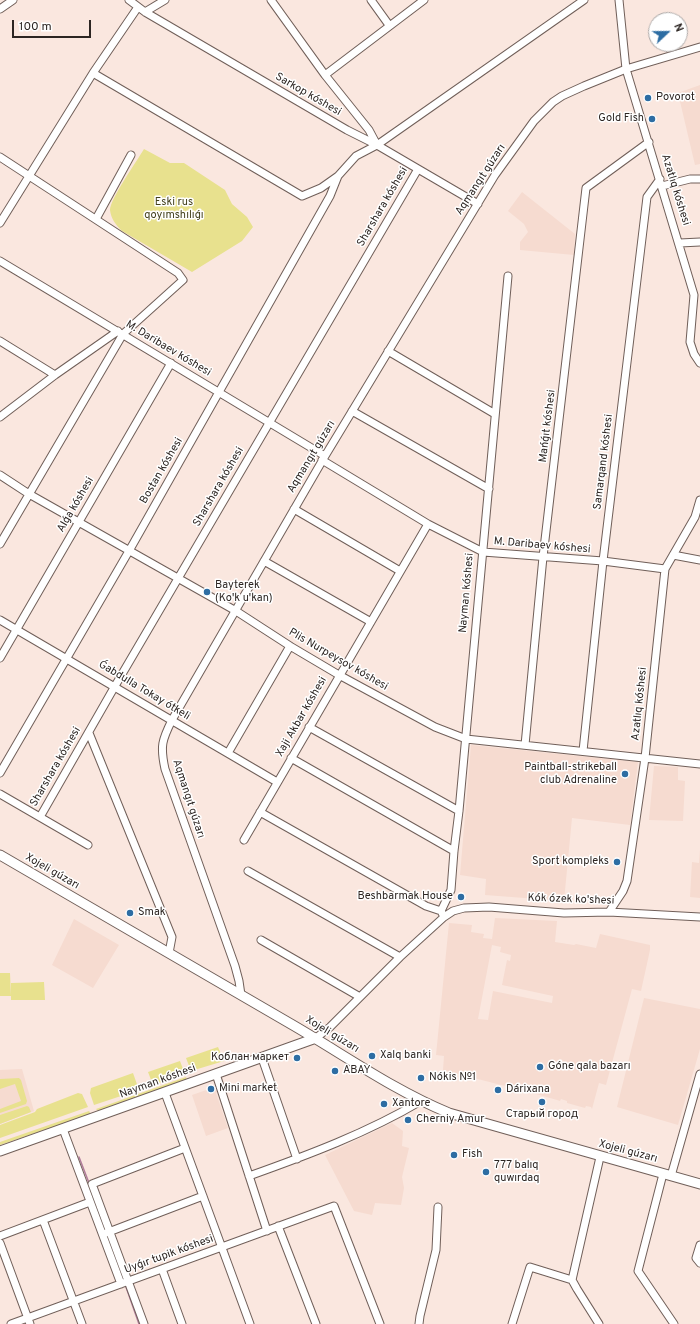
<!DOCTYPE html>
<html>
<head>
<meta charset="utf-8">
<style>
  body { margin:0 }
  #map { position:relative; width:700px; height:1324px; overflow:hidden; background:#fae7df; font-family:Overpass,sans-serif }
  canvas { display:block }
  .north { position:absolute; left:648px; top:12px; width:40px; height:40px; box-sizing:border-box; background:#fff; border:1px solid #aba8a7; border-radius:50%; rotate:68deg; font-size:11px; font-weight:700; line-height:16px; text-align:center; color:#2c2522 }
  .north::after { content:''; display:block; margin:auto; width:14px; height:18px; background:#2d6da3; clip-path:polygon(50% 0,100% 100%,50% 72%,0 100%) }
  .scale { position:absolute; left:12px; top:20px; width:79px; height:18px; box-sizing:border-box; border:2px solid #2c2522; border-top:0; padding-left:5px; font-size:12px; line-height:14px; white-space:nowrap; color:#2c2522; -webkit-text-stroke:3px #fff; paint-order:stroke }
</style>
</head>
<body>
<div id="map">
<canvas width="700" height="1324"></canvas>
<div class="north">N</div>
<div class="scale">100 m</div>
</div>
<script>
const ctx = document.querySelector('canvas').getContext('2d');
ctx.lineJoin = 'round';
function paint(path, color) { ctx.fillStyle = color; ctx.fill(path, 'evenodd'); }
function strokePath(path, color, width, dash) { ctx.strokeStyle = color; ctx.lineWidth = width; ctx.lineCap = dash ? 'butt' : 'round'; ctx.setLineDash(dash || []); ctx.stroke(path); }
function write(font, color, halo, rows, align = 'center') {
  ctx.font = font + ' Overpass,sans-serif'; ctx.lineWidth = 3; ctx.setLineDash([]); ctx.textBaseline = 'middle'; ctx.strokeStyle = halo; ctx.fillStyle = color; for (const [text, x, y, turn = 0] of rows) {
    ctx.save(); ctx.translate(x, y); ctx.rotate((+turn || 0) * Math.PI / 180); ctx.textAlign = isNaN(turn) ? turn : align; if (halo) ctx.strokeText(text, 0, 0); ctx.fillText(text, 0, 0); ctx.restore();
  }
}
paint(new Path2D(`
  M 700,85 L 700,164 L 695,165 L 678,93 Z
  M 522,192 L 575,234 L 574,255 L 520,250 L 520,242 L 528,232 L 524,224 L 508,211 Z
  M 471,745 L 638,762 L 630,825 L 572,818 L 564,901 L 485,895 L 486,879 L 460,875 Z
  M 654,766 L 678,767 L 678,780 L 685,781 L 683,821 L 649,820 Z
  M 700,850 L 700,898 L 690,897 L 692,862 L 699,863 Z
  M 495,918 L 557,921 L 555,942 L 574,945 L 576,944 L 596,948 L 600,934 L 650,945 L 650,950 L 641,991 L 632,989 L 606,1085 L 599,1083 L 592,1109 L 591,1107 L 586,1106 L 585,1108 L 567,1103 L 567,1101 L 561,1099 L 560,1101 L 557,1100 L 512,1087 L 513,1086 L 507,1084 L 507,1086 L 501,1085 L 443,1070 L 444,1056 L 436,1055 L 449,923 L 472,925 L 471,932 L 484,934 L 483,938 L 492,939 ZM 492,945 L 501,947 L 500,952 L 511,955 L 510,961 L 507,960 L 502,985 L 553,996 L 552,1003 L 493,991 L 488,1020 L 478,1019 Z
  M 74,919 L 119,945 L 93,988 L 52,965 Z
  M 644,998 L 700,1009 L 700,1049 L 678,1125 L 617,1107 Z
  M 22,1069 L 34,1111 L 0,1124 L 0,1070 Z
  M 215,1087 L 217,1092 L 216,1093 L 228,1128 L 206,1136 L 192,1095 Z
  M 392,1123 L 403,1131 L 402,1146 L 409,1148 L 402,1177 L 404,1188 L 401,1205 L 375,1203 L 372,1215 L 354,1211 L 325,1155 Z`), '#f6dbd0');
paint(new Path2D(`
  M 144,149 L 170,163 L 184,163 L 225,190 L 232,204 L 247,217 L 253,227 L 242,241 L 192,272 L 122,231 C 116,225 111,219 110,210 C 110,199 137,161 144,149 Z
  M 0,973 L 10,973 L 11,996 L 0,996 Z
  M 44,982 L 45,1000 L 11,1000 L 11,983 Z
  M 218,1047 L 224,1061 L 191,1071 L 186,1058 Z
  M 180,1061 L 185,1074 L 153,1085 L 148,1072 Z
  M 133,1073 L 139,1090 L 94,1105 L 90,1093 L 91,1088 Z
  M 186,1077 L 187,1080 L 98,1111 L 96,1109 Z
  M 19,1078 L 21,1080 L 27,1101 L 26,1104 L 0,1113 L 0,1109 L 21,1101 L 15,1084 L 0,1089 L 0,1079 Z
  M 78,1093 L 82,1094 L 88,1107 L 0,1138 L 0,1125 L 35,1112 L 37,1109 Z
  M 27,1106 L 29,1107 L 31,1112 L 0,1124 L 0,1115 Z
  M 89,1111 L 91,1114 L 0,1145 L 0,1142 Z`), '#e8e18e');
strokePath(new Path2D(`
  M 79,1157 L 89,1183
  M 126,1287 L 139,1324`), '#b17c9c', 1.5);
const minor = new Path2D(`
  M 129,0 L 145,12 L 347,130 L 377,145 L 478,204
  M 271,0 L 325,75 L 369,130 L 377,145
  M 371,0 L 389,25
  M 619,0 L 626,69 L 694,295 L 690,342 L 694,354 L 700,363
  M 0,9 L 13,0
  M 145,12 L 165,0
  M 93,73 L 302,196 L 321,188 L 338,176 L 356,156 L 377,145 L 584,0
  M 325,75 L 424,0
  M 0,157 L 178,273 L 183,280 L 123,334 L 0,544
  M 662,186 L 690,179 L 700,179
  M 96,219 L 131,155
  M 0,223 L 93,73 L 138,7
  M 680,243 L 700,242
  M 0,261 L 325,456
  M 0,341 L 55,375
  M 388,351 L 495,414
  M 352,411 L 489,489
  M 0,417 L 55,375 L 118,331
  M 322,460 L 428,524 L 483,552 L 603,561 L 665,569
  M 0,475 L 29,494 L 236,611 L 290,646 L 339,675 L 435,727 L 466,739 L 700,764
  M 294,509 L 400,571
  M 673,555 L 700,560
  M 264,561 L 371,622
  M 0,620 L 277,782
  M 0,658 L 171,363
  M 309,727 L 459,811
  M 89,733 L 172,937 L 169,953
  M 525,745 L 543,557 L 586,188 L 649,142
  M 583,751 L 603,561 L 647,197 L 660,179
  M 228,753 L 290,646
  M 291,758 L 454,851
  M 0,773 L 129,551 L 330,196 L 338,176
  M 0,794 L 88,845
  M 260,812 L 426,906 L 441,911 L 443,915
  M 40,817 L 115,686 L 418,169
  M 244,840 L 428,524
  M 248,871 L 400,957
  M 441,911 L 451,890 L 454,851 L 459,811 L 508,276
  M 609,912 L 623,891 L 627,881 L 645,758 L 665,569 L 695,517 L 700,500
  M 261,940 L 360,997
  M 241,995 L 239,981 L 235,966 L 165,769 C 160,746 162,740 172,720 L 325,456 L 495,175 L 534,121 L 553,102 L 562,96 L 584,86 L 626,69 L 700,47
  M 316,1038 L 330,1027 L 400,957 L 444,917 L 453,911 L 464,908 L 489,907 L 564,913 L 609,912 L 700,917
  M 262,1058 L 297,1159
  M 216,1074 L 267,1231
  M 165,1093 L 250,1324
  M 63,1129 L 121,1284
  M 663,1174 L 638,1271 L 674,1324
  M 249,1176 C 308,1155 367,1133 421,1101
  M 671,1176 L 700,1074
  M 43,1220 L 82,1324
  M 278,1226 L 316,1324
  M 106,1233 L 203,1196
  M 0,1236 L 90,1202
  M 0,1243 L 30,1324
  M 700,1245 L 696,1258 L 700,1263
  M 162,1269 L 182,1324
  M 11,1324 L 334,1206 L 380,1324
  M 144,1324 L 92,1184 L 185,1148
  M 419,1324 L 420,1316 L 436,1250 L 438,1207
  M 512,1324 L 530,1267 L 572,1280
  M 599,1324 L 577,1289 L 572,1280 L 600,1157`);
const major = new Path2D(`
  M 0,855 C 97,911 194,968 291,1024 C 343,1054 393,1090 449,1113 L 700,1184
  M 0,1151 L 316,1038`);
strokePath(minor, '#705f59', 9);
strokePath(major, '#705f59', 11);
strokePath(minor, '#fff', 7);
strokePath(major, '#fff', 9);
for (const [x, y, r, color] of [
  [648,98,4,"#2d6da3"],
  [652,119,4,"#2d6da3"],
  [207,592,4,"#2d6da3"],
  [625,774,4,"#2d6da3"],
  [617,862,4,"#2d6da3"],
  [461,897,4,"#2d6da3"],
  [130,913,4,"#2d6da3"],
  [372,1056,4,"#2d6da3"],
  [297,1058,4,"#2d6da3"],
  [540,1067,4,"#2d6da3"],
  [335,1071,4,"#2d6da3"],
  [421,1078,4,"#2d6da3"],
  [211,1089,4,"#2d6da3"],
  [498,1090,4,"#2d6da3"],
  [542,1102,4,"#2d6da3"],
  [384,1104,4,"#2d6da3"],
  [408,1120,4,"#2d6da3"],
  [454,1155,4,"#2d6da3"],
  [486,1172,4,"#2d6da3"]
]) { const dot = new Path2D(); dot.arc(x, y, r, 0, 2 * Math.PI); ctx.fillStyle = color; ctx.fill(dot); strokePath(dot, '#fff', 1.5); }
write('11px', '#2c2522', '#fff', [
  ["Sarkop kóshesi",308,95,30],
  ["Aqmangıt gúzarı",481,180,-57],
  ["Azatlıq kóshesi",675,190,73],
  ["Sharshara kóshesi",383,207,-60],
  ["M. Daribaev kóshesi",168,349,31],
  ["Mańǵıt kóshesi",548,426,-83],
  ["Aqmangıt gúzarı",312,457,-59],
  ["Samarqand kóshesi",604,462,-83],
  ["Bostan kóshesi",162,471,-60],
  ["Sharshara kóshesi",219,487,-60],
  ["Alǵa kóshesi",76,505,-60],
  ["M. Daribaev kóshesi",542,546,5],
  ["Nayman kóshesi",467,593,-85],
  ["Plis Nurpeysov kóshesi",338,660,30],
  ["Ǵabdulla Tokay ótkeli",144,691,31],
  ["Azatlıq kóshesi",640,704,-84],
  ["Xaji Akbar kóshesi",302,717,-60],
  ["Sharshara kóshesi",56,767,-60],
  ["Aqmangıt gúzarı",188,799,72],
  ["Xojeli gúzarı",52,872,30],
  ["Kók ózek ko'shesi",571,900,2],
  ["Xojeli gúzarı",332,1035,31],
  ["Nayman kóshesi",158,1082,-20],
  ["Xojeli gúzarı",628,1152,15],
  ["Uyǵır tupik kóshesi",169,1255,-20]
]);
write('11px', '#2c2522', '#fff', [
  ["Povorot",656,98],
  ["Gold Fish",644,119,"right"],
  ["Bayterek",215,586],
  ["(Ko'k u'kan)",215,599],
  ["Paintball-strikeball",617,768,"right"],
  ["club Adrenaline",617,781,"right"],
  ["Sport kompleks",609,862,"right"],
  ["Beshbarmak House",453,897,"right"],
  ["Smak",138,913],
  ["Xalq banki",380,1056],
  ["Коблан маркет",289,1058,"right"],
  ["Góne qala bazarı",548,1067],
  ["ABAY",343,1071],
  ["Nókis №1",429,1078],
  ["Mini market",219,1089],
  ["Dárixana",506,1090],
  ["Xantore",392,1104],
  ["Старый город",542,1115,"center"],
  ["Cherniy Amur",416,1120],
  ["Fish",462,1155],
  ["777 balıq",494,1166],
  ["quwırdaq",494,1179]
], 'left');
write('11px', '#43401c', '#fff', [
  ["Eski rus",174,203],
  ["qoyımshılıǵı",174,216]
]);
</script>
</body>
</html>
